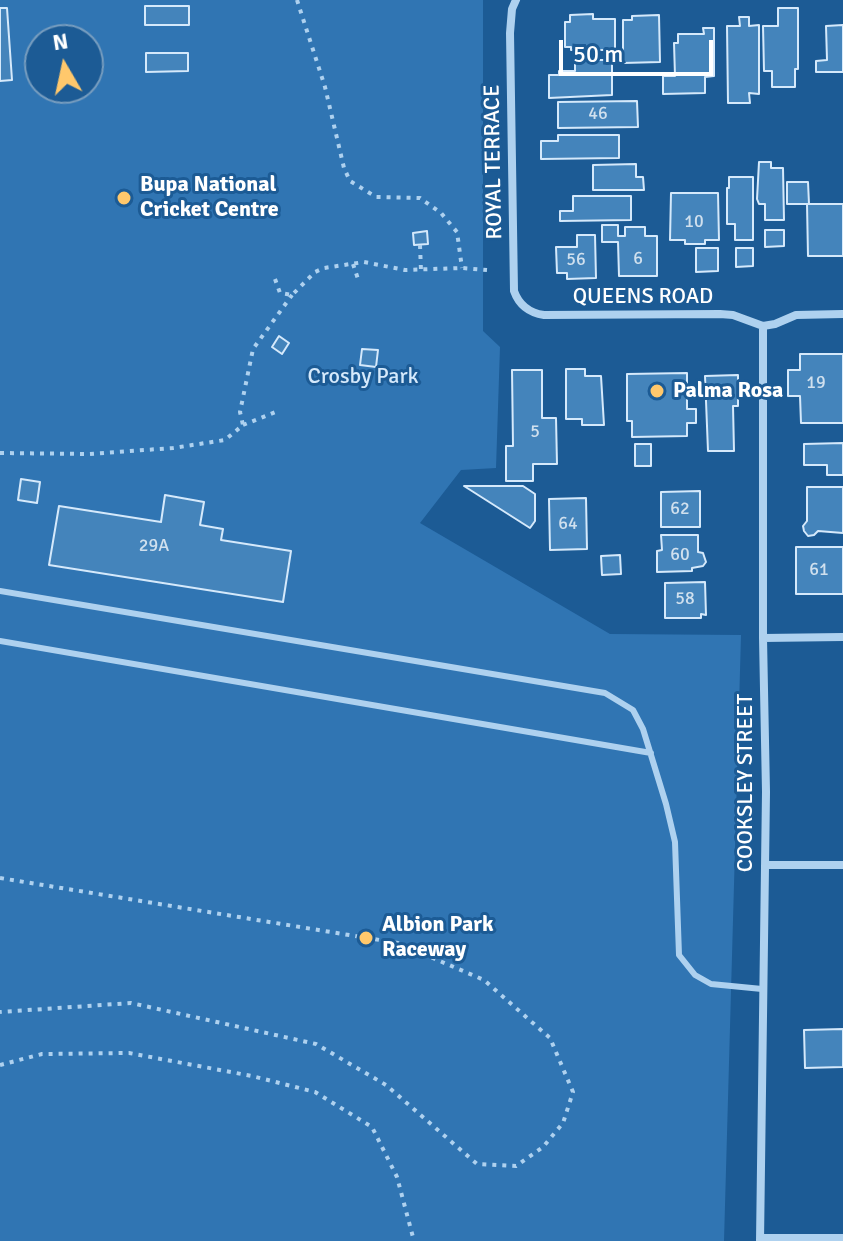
<!DOCTYPE html>
<html>
<head>
<meta charset="utf-8">
<style>
  body { margin:0 }
  #map { position:relative; width:843px; height:1241px; overflow:hidden; background:#1c5b95; font-family:Signika,sans-serif }
  canvas { display:block }
  .north { position:absolute; left:24px; top:24px; width:80px; height:80px; box-sizing:border-box; background:#1c5b95; border:2px solid #779dbf; border-radius:50%; rotate:351deg; font-size:22px; font-weight:700; line-height:32px; text-align:center; color:#fff }
  .north::after { content:''; display:block; margin:auto; width:28px; height:36px; background:#ffc86c; clip-path:polygon(50% 0,100% 100%,50% 72%,0 100%) }
  .scale { position:absolute; left:559px; top:40px; width:154px; height:36px; box-sizing:border-box; border:4px solid #fff; border-top:0; padding-left:10px; font-size:24px; line-height:28px; white-space:nowrap; color:#fff; -webkit-text-stroke:6px #1c5b95; paint-order:stroke }
</style>
</head>
<body>
<div id="map">
<canvas width="843" height="1241"></canvas>
<div class="north">N</div>
<div class="scale">50 m</div>
</div>
<script>
const ctx = document.querySelector('canvas').getContext('2d');
ctx.lineJoin = 'round';
function paint(path, color) { ctx.fillStyle = color; ctx.fill(path, 'evenodd'); }
function strokePath(path, color, width, dash) { ctx.strokeStyle = color; ctx.lineWidth = width; ctx.lineCap = dash ? 'butt' : 'round'; ctx.setLineDash(dash || []); ctx.stroke(path); }
function write(font, color, halo, rows, align = 'center') {
  ctx.font = font + ' Signika,sans-serif'; ctx.lineWidth = 6; ctx.setLineDash([]); ctx.textBaseline = 'middle'; ctx.strokeStyle = halo; ctx.fillStyle = color; for (const [text, x, y, turn = 0] of rows) {
    ctx.save(); ctx.translate(x, y); ctx.rotate((+turn || 0) * Math.PI / 180); ctx.textAlign = isNaN(turn) ? turn : align; if (halo) ctx.strokeText(text, 0, 0); ctx.fillText(text, 0, 0); ctx.restore();
  }
}
paint(new Path2D(`
  M 0,0 L 483,0 L 483,331 L 500,347 L 496,468 L 461,470 L 420,523 L 610,634 L 741,635 L 724,1241 L 0,1241 ZM 40,40 L 88,40 L 88,88 L 40,88 Z`), '#3075b3');
const building = new Path2D(`
  M 145,6 L 189,6 L 189,25 L 145,25 Z
  M 0,8 L 7,8 L 12,80 L 0,81 Z
  M 778,8 L 798,8 L 798,69 L 795,69 L 795,87 L 772,87 L 772,71 L 764,71 L 763,26 L 778,26 Z
  M 593,14 L 593,19 L 615,19 L 615,50 L 571,50 L 571,47 L 565,47 L 565,22 L 570,22 L 570,15 Z
  M 659,15 L 660,62 L 623,63 L 623,20 L 632,20 L 632,16 Z
  M 739,17 L 749,17 L 749,26 L 759,25 L 759,94 L 749,93 L 750,103 L 728,103 L 727,26 L 740,26 Z
  M 843,25 L 843,72 L 816,72 L 816,61 L 827,60 L 826,26 Z
  M 703,28 L 714,28 L 714,76 L 705,77 L 705,93 L 663,94 L 663,76 L 675,76 L 674,43 L 678,43 L 678,34 L 704,34 Z
  M 146,53 L 188,53 L 188,71 L 146,72 Z
  M 575,60 L 612,60 L 612,95 L 549,98 L 549,75 L 559,75 L 559,71 L 575,71 Z
  M 637,101 L 638,127 L 558,128 L 558,102 Z
  M 558,135 L 619,135 L 619,158 L 541,159 L 541,141 L 558,141 Z
  M 759,162 L 771,162 L 771,168 L 783,168 L 784,220 L 765,220 L 765,204 L 759,204 L 757,199 Z
  M 636,164 L 636,177 L 643,177 L 644,190 L 593,190 L 593,165 Z
  M 729,177 L 753,177 L 753,240 L 735,240 L 735,224 L 727,224 L 727,188 L 729,188 Z
  M 787,182 L 808,182 L 809,204 L 787,204 Z
  M 671,193 L 718,193 L 719,240 L 705,240 L 705,244 L 685,244 L 685,240 L 670,240 Z
  M 573,196 L 631,196 L 631,220 L 560,221 L 560,211 L 573,211 Z
  M 807,204 L 843,204 L 843,256 L 808,256 Z
  M 602,225 L 618,225 L 618,236 L 625,236 L 625,227 L 645,227 L 645,236 L 657,236 L 657,276 L 619,276 L 618,242 L 602,242 Z
  M 765,230 L 784,230 L 784,246 L 765,247 Z
  M 427,231 L 428,244 L 414,245 L 413,233 Z
  M 577,235 L 595,235 L 596,278 L 567,279 L 567,273 L 557,273 L 556,247 L 577,247 Z
  M 696,248 L 718,248 L 718,271 L 696,272 Z
  M 736,248 L 753,248 L 753,266 L 736,267 Z
  M 279,336 L 289,343 L 282,354 L 272,347 Z
  M 362,349 L 378,350 L 376,367 L 360,365 Z
  M 800,354 L 843,354 L 843,423 L 801,423 L 800,396 L 788,396 L 788,370 L 800,370 Z
  M 566,369 L 585,369 L 585,376 L 601,376 L 604,425 L 582,425 L 582,419 L 566,419 Z
  M 512,370 L 542,370 L 542,418 L 556,418 L 557,464 L 533,464 L 533,481 L 506,481 L 506,446 L 513,446 Z
  M 687,373 L 687,409 L 696,409 L 696,423 L 687,423 L 687,436 L 632,437 L 632,421 L 627,421 L 627,374 Z
  M 738,375 L 738,406 L 733,406 L 734,451 L 708,451 L 705,376 Z
  M 843,443 L 843,475 L 827,475 L 827,465 L 804,465 L 804,444 Z
  M 635,444 L 651,444 L 651,466 L 635,466 Z
  M 21,479 L 40,482 L 37,503 L 18,500 Z
  M 464,486 L 523,486 L 535,494 L 535,521 L 530,528 Z
  M 807,487 L 843,487 L 843,533 L 818,531 L 814,535 L 808,536 L 804,531 L 803,526 L 807,521 Z
  M 700,491 L 700,527 L 661,527 L 661,492 Z
  M 165,495 L 204,502 L 200,525 L 223,529 L 221,540 L 291,551 L 283,602 L 49,565 L 59,506 L 161,522 Z
  M 586,498 L 587,549 L 550,550 L 549,499 Z
  M 661,535 L 698,535 L 698,552 L 703,553 L 706,562 L 703,566 L 692,568 L 692,571 L 657,572 L 657,551 L 662,550 Z
  M 796,547 L 843,547 L 843,594 L 796,594 Z
  M 620,555 L 621,574 L 602,575 L 601,556 Z
  M 705,582 L 706,615 L 701,614 L 701,618 L 665,618 L 665,583 Z
  M 843,1029 L 843,1067 L 805,1068 L 804,1030 Z`);
paint(building, '#4484bb');
strokePath(building, '#d5e9fb', 2);
strokePath(new Path2D(`
  M 297,0 L 325,87 L 344,168 L 350,181 L 376,197 L 420,198 L 441,213 L 457,232 L 462,268
  M 420,245 L 421,271
  M 353,264 L 358,279
  M 275,279 L 280,293 L 292,295 L 315,272 L 324,268 L 364,262 L 405,270 L 462,268 L 487,270
  M 243,425 L 278,411
  M 0,453 L 89,454 L 173,448 L 225,440 L 243,425 L 240,412 L 253,349 L 292,295
  M 0,878 L 398,943 L 484,980 L 550,1038 L 573,1092 L 563,1123 L 543,1147 L 516,1166 L 477,1164 L 386,1085 L 316,1044 L 131,1003 L 0,1012
  M 0,1065 L 42,1054 L 129,1053 L 252,1076 L 315,1092 L 372,1127 L 397,1177 L 414,1241`), '#aed1ef', 4, [4, 6]);
strokePath(new Path2D(`
  M 0,591 L 605,693 L 633,710 L 643,729 L 666,804 L 675,842 L 679,955 L 695,975 L 711,984 L 762,989
  M 0,641 L 651,753`), '#aed1ef', 6);
strokePath(new Path2D(`
  M 516,0 L 512,9 L 510,33 L 514,291 C 519,305 530,313 544,315 L 720,314 L 733,315 L 763,326 L 775,324 L 796,315 L 843,314
  M 763,638 L 843,637
  M 765,865 L 843,865
  M 760,1238 L 843,1238
  M 760,1241 L 766,792 L 763,638 L 763,326`), '#aed1ef', 8);
for (const [x, y, r, color] of [
  [124,198,8,"#ffc86c"],
  [657,391,8,"#ffc86c"],
  [366,938,8,"#ffc86c"]
]) { const dot = new Path2D(); dot.arc(x, y, r, 0, 2 * Math.PI); ctx.fillStyle = color; ctx.fill(dot); strokePath(dot, '#1c5b95', 3); }
write('18px', '#d0e0ee', null, [
  ["46",598,114],
  ["10",694,222],
  ["6",638,259],
  ["56",576,260],
  ["19",816,383],
  ["5",535,432],
  ["62",680,509],
  ["64",568,524],
  ["29A",154,546],
  ["60",680,555],
  ["61",819,570],
  ["58",685,599]
]);
write('22px', '#fff', '#1c5b95', [
  ["ROYAL TERRACE",494,162,-91],
  ["QUEENS ROAD",643,297],
  ["COOKSLEY STREET",746,783,-90]
]);
write('bold 22px', '#fff', '#1c5b95', [
  ["Bupa National",140,185],
  ["Cricket Centre",140,210],
  ["Palma Rosa",673,391],
  ["Albion Park",382,925],
  ["Raceway",382,950]
], 'left');
write('22px', '#d5e9fb', '#1c5b95', [
  ["Crosby Park",363,377]
]);
</script>
</body>
</html>
